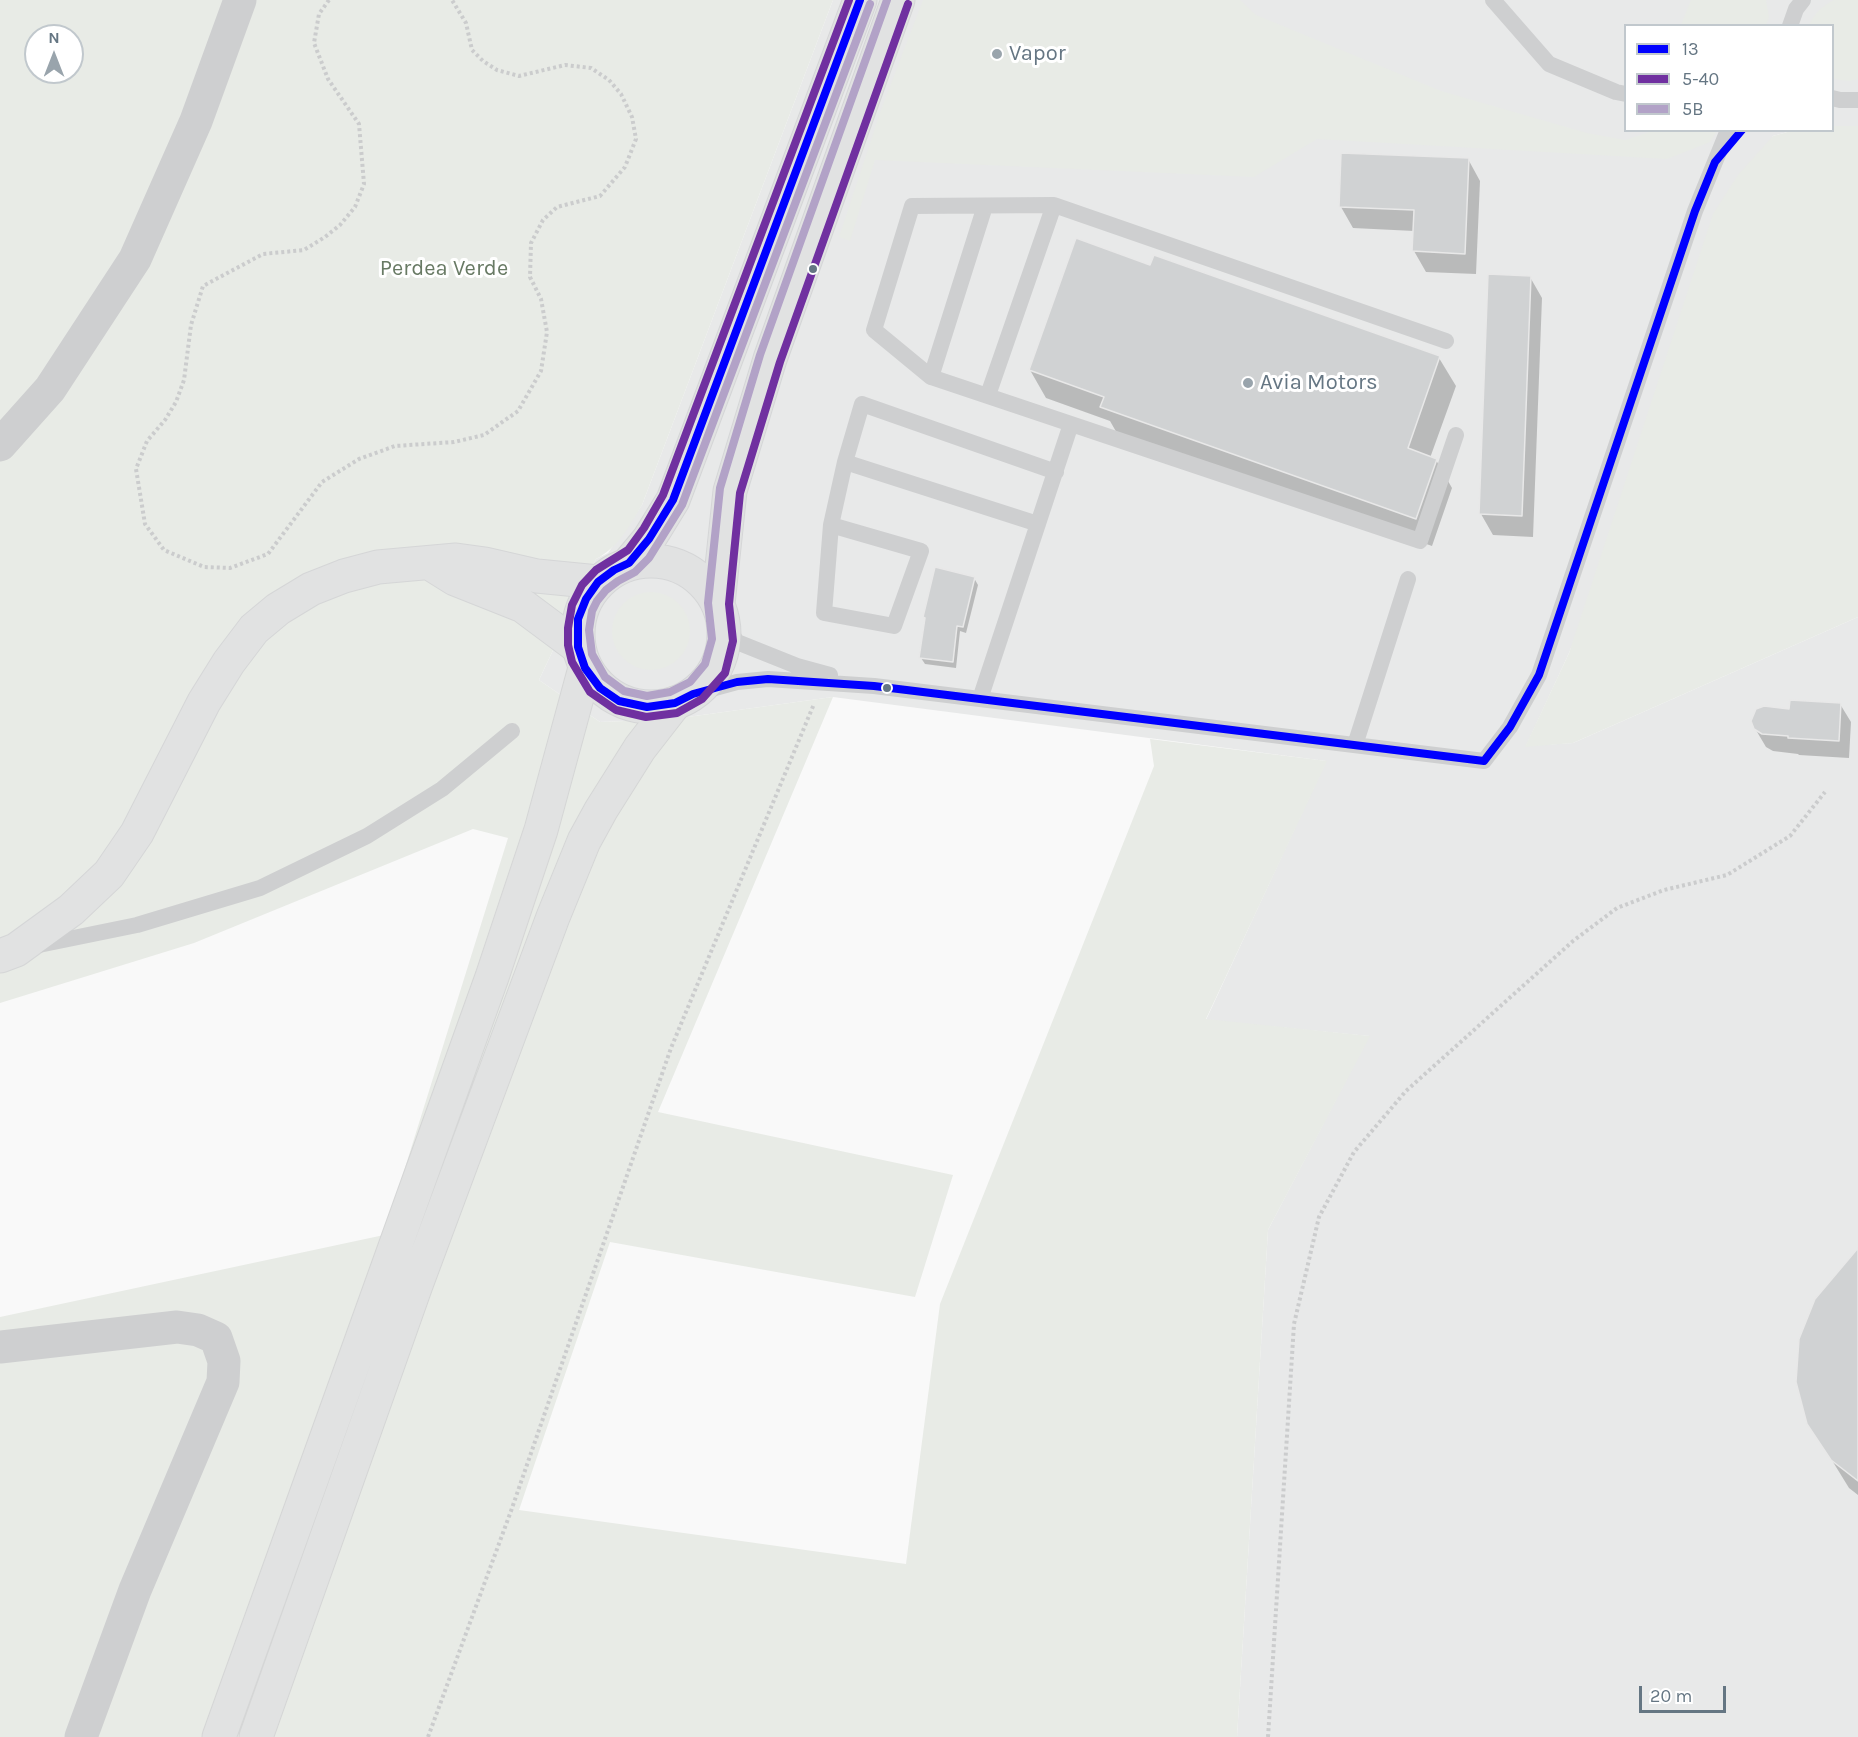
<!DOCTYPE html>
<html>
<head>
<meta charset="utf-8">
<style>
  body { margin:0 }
  #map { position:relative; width:1858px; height:1737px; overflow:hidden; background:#f9f9f9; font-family:Karla,sans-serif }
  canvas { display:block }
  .legend { position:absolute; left:1624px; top:24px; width:210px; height:108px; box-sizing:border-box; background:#fff; border:2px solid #c1c8cd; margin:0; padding:8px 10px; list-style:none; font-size:18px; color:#657683 }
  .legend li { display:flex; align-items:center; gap:12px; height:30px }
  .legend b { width:30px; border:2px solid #c1c8cd }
  .north { position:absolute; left:24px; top:24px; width:60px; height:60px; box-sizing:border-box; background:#fff; border:2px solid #c1c8cd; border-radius:50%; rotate:0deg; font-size:16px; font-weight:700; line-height:24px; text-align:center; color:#657683 }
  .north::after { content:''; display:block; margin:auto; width:21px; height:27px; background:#99a4ac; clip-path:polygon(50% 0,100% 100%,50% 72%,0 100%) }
  .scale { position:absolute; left:1639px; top:1686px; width:87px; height:27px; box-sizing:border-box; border:3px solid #657683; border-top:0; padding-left:8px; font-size:18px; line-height:21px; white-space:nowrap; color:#657683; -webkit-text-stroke:4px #fff; paint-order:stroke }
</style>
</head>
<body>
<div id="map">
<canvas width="1858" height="1737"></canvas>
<ul class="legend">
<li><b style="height:8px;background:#00f"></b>13</li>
<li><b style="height:8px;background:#7030a0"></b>5-40</li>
<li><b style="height:8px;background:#b2a2c7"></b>5B</li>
</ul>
<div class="north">N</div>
<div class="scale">20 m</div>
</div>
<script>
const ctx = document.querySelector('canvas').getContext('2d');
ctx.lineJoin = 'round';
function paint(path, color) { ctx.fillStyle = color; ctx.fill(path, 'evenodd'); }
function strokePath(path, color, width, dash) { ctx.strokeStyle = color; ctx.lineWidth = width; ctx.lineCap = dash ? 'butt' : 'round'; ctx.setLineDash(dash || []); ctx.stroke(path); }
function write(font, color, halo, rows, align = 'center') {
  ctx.font = font + ' Karla,sans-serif'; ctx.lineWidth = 6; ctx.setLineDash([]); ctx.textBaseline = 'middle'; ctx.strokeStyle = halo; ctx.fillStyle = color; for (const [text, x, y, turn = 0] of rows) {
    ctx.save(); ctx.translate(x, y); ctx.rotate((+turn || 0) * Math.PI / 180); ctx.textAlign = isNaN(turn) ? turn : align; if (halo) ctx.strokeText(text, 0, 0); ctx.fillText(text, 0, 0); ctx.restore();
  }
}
paint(new Path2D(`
  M 833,0 L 1858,0 L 1858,126 L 1855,127 L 1833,126 L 1832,26 L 1626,26 L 1626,130 L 1791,131 L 1773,136 L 1569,653 L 1526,746 L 1573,743 L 1858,617 L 1858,1737 L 1237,1737 L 1268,1230 L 1369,1036 L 1206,1020 L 1326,761 L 833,697 L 673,719 L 600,722 L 539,680 L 596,559 L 608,553 L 642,505 Z`), '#e8e9e9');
paint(new Path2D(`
  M 0,0 L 833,0 L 642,505 C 629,526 619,547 596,559 L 539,680 L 600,722 L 673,719 L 833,697 L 658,1112 L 953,1175 L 915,1297 L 610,1242 L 519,1510 L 906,1564 L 940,1304 L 1154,766 L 1150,739 L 1327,761 L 1206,1019 L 1370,1036 L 1268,1230 L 1237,1737 L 0,1737 L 0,1317 L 384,1235 L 508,838 L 473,829 L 194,943 L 0,1003 ZM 36,36 L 72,36 L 72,72 L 36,72 Z
  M 923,0 L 1240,0 L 1256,15 L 1441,91 L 1587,133 L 1625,140 L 1652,131 L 1717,131 L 1710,142 L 1667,159 L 1317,139 L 1254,177 L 875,160 L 850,241 L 839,237 L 881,110 Z
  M 1691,0 L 1766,0 L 1769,17 L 1766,25 L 1681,25 Z
  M 1834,0 L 1858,0 L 1858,79 C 1849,82 1841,81 1833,78 L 1832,26 L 1809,25 C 1815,13 1822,6 1834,0 Z
  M 1833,126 L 1858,126 L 1858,617 L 1573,743 L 1525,747 L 1569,653 L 1713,214 L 1738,175 L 1773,136 L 1791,131 L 1832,130 Z
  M612 631a39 39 0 1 1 78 0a39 39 0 1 1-78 0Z`), '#e8ebe6');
paint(new Path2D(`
  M 1343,154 L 1468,159 L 1480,181 L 1476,274 L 1426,272 L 1414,251 L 1414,231 L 1353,228 L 1341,207 Z
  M 1155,256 L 1439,358 L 1456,386 L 1430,458 L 1436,460 L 1452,488 L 1432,546 L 1118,435 L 1110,421 L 1046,398 L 1030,370 L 1151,267 Z
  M 1530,277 L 1542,298 L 1533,537 L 1493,535 L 1481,514 Z
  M 974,578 L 978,585 L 966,633 L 960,631 L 956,668 L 925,664 L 921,658 L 926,621 L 925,617 Z
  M 1840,704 L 1851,722 L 1849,758 L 1799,755 L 1798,754 L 1773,751 L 1766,747 L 1753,725 L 1791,711 Z
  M 1858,1258 L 1858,1495 L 1849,1488 L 1809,1423 Z`), '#0003');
const building = new Path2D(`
  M 1341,153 L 1469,158 L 1465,254 L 1412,251 L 1414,210 L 1339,207 Z
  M 1076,238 L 1150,265 L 1154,255 L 1440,356 L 1408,448 L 1437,459 L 1416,519 L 1100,407 L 1104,397 L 1029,370 Z
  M 1488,274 L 1531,276 L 1522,516 L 1479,514 Z
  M 935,567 L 975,577 L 963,627 L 957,626 L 953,662 L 919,658 L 925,618 L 923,617 Z
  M 1790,700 L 1841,703 L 1839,741 L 1788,738 L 1788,736 L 1762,734 L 1754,729 L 1751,721 L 1756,709 L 1764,706 L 1789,709 Z
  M 1858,1248 L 1858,1481 L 1831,1460 L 1807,1424 L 1796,1382 L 1799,1339 L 1815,1299 Z`);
paint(building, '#d0d2d3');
strokePath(building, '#e8e8e8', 1.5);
const secondary = new Path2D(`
  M 431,564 L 455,579 L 523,606 L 578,647
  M 0,956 L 16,950 L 71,910 L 109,874 L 137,833 L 204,702 L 229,662 L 254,629 L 278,609 L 311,589 L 344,576 L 378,567 L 456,560 L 485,564 L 537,576 L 598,582`);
const primary = new Path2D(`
  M578 634a73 73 0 1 1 146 0a73 73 0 1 1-146 0Z
  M 629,563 L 649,539 L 673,500 L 860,0
  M 718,604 L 730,491 L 770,359 L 898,0`);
const trunk = new Path2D(`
  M 219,1737 L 492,977 L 541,830 L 585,668
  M 256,1737 L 416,1285 L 553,917 L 584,841 L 601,810 L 640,748 L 675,703`);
strokePath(secondary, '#d5d6d7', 35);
strokePath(primary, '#d5d6d7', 35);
strokePath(trunk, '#d5d6d6', 35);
strokePath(new Path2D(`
  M 329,0 L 319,14 L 314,43 L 328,79 L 359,124 L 364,184 L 355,207 L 340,225 L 325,237 L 304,250 L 263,254 L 203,286 L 191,325 L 184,380 L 176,402 L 165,420 L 147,441 L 136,469 L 145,524 L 164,550 L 204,567 L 230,568 L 268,554 L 322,482 L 359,459 L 395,446 L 454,442 L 484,435 L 518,411 L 541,371 L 547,332 L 541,299 L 530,277 L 531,243 L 543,220 L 557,207 L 600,196 L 625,167 L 636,139 L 632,117 L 621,94 L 609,80 L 591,68 L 565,65 L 519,76 L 497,70 L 483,61 L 472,50 L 466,23 L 452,0
  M 428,1737 L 511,1511 L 671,1048 L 814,704
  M 1268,1737 L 1294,1324 L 1319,1217 L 1354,1152 L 1406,1091 L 1573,941 L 1617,908 L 1664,890 L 1727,875 L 1790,836 L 1825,792`), '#cbcccd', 4, [3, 3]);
strokePath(new Path2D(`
  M 1493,0 L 1549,64 L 1616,92 L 1626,94
  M 1790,26 L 1796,9 L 1803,0
  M 1832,98 L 1840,100 L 1858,100
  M 1446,341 L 1054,205 L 912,206 L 874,330 L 931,377 L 1420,541 L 1456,435
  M 931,377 L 985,206
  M 988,395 L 1054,205
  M 845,462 L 1038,524
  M 831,525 L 824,613 L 894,626 L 921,551 L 831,525 L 845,462 L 862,404 L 1056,472
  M 723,621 L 737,642 L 797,666 L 830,675
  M 693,694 L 737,682 L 768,679 L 874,686 L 1484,761 L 1510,727 L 1539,675 L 1695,211 L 1728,130
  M 980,699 L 1071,424
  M 1355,745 L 1408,579
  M 34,946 L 137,925 L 260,888 L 367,836 L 442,789 L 512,731`), '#cecfd0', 16);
strokePath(new Path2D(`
  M 0,445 L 50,389 L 135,259 L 196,121 L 240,0
  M 0,1347 L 177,1327 L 198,1330 L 216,1338 L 224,1361 L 223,1382 L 135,1590 L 81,1737`), '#cecfd0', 33);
strokePath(secondary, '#e1e2e2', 33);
strokePath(primary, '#e1e2e2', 33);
strokePath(trunk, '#e1e2e2', 33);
strokePath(new Path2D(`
  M 860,0 L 673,500 L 649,539 L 629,563 L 614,570 L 598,582 L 586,599 L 578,619 L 578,647 L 585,668 L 600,688 L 619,701 L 647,707 L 675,703 L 693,694 L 737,682 L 768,679 L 874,686 L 1484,761 L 1510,727 L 1539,675 L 1695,211 L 1715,162 L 1742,130`), '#00f', 8);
strokePath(new Path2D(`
  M 849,0 L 663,495 L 644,528 L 628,550 L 596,570 L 582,585 L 572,605 L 568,628 L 568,645 L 572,662 L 590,692 L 616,710 L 646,717 L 677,713 L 702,699 L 725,673 L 733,641 L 729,604 L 740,493 L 780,362 L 908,4`), '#7030a0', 8);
strokePath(new Path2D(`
  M 870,4 L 682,505 L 649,558 L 635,572 L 618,581 L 606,590 L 597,601 L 592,611 L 589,630 L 592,654 L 605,677 L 624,691 L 647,696 L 670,692 L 690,682 L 705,664 L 712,639 L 708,603 L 720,488 L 760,355 L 887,0`), '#b2a2c7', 8);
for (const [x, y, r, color] of [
  [997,54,6,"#99a4ac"],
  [813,269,5,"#657683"],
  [1248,383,6,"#99a4ac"],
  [887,688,5,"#657683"]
]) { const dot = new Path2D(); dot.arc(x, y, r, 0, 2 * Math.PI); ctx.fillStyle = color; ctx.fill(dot); strokePath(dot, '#fff', 2); }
write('22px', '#657683', '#fff', [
  ["Vapor",1009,54],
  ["Avia Motors",1260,383]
], 'left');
write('22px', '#687a64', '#fff', [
  ["Perdea Verde",444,269]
]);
</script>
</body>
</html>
